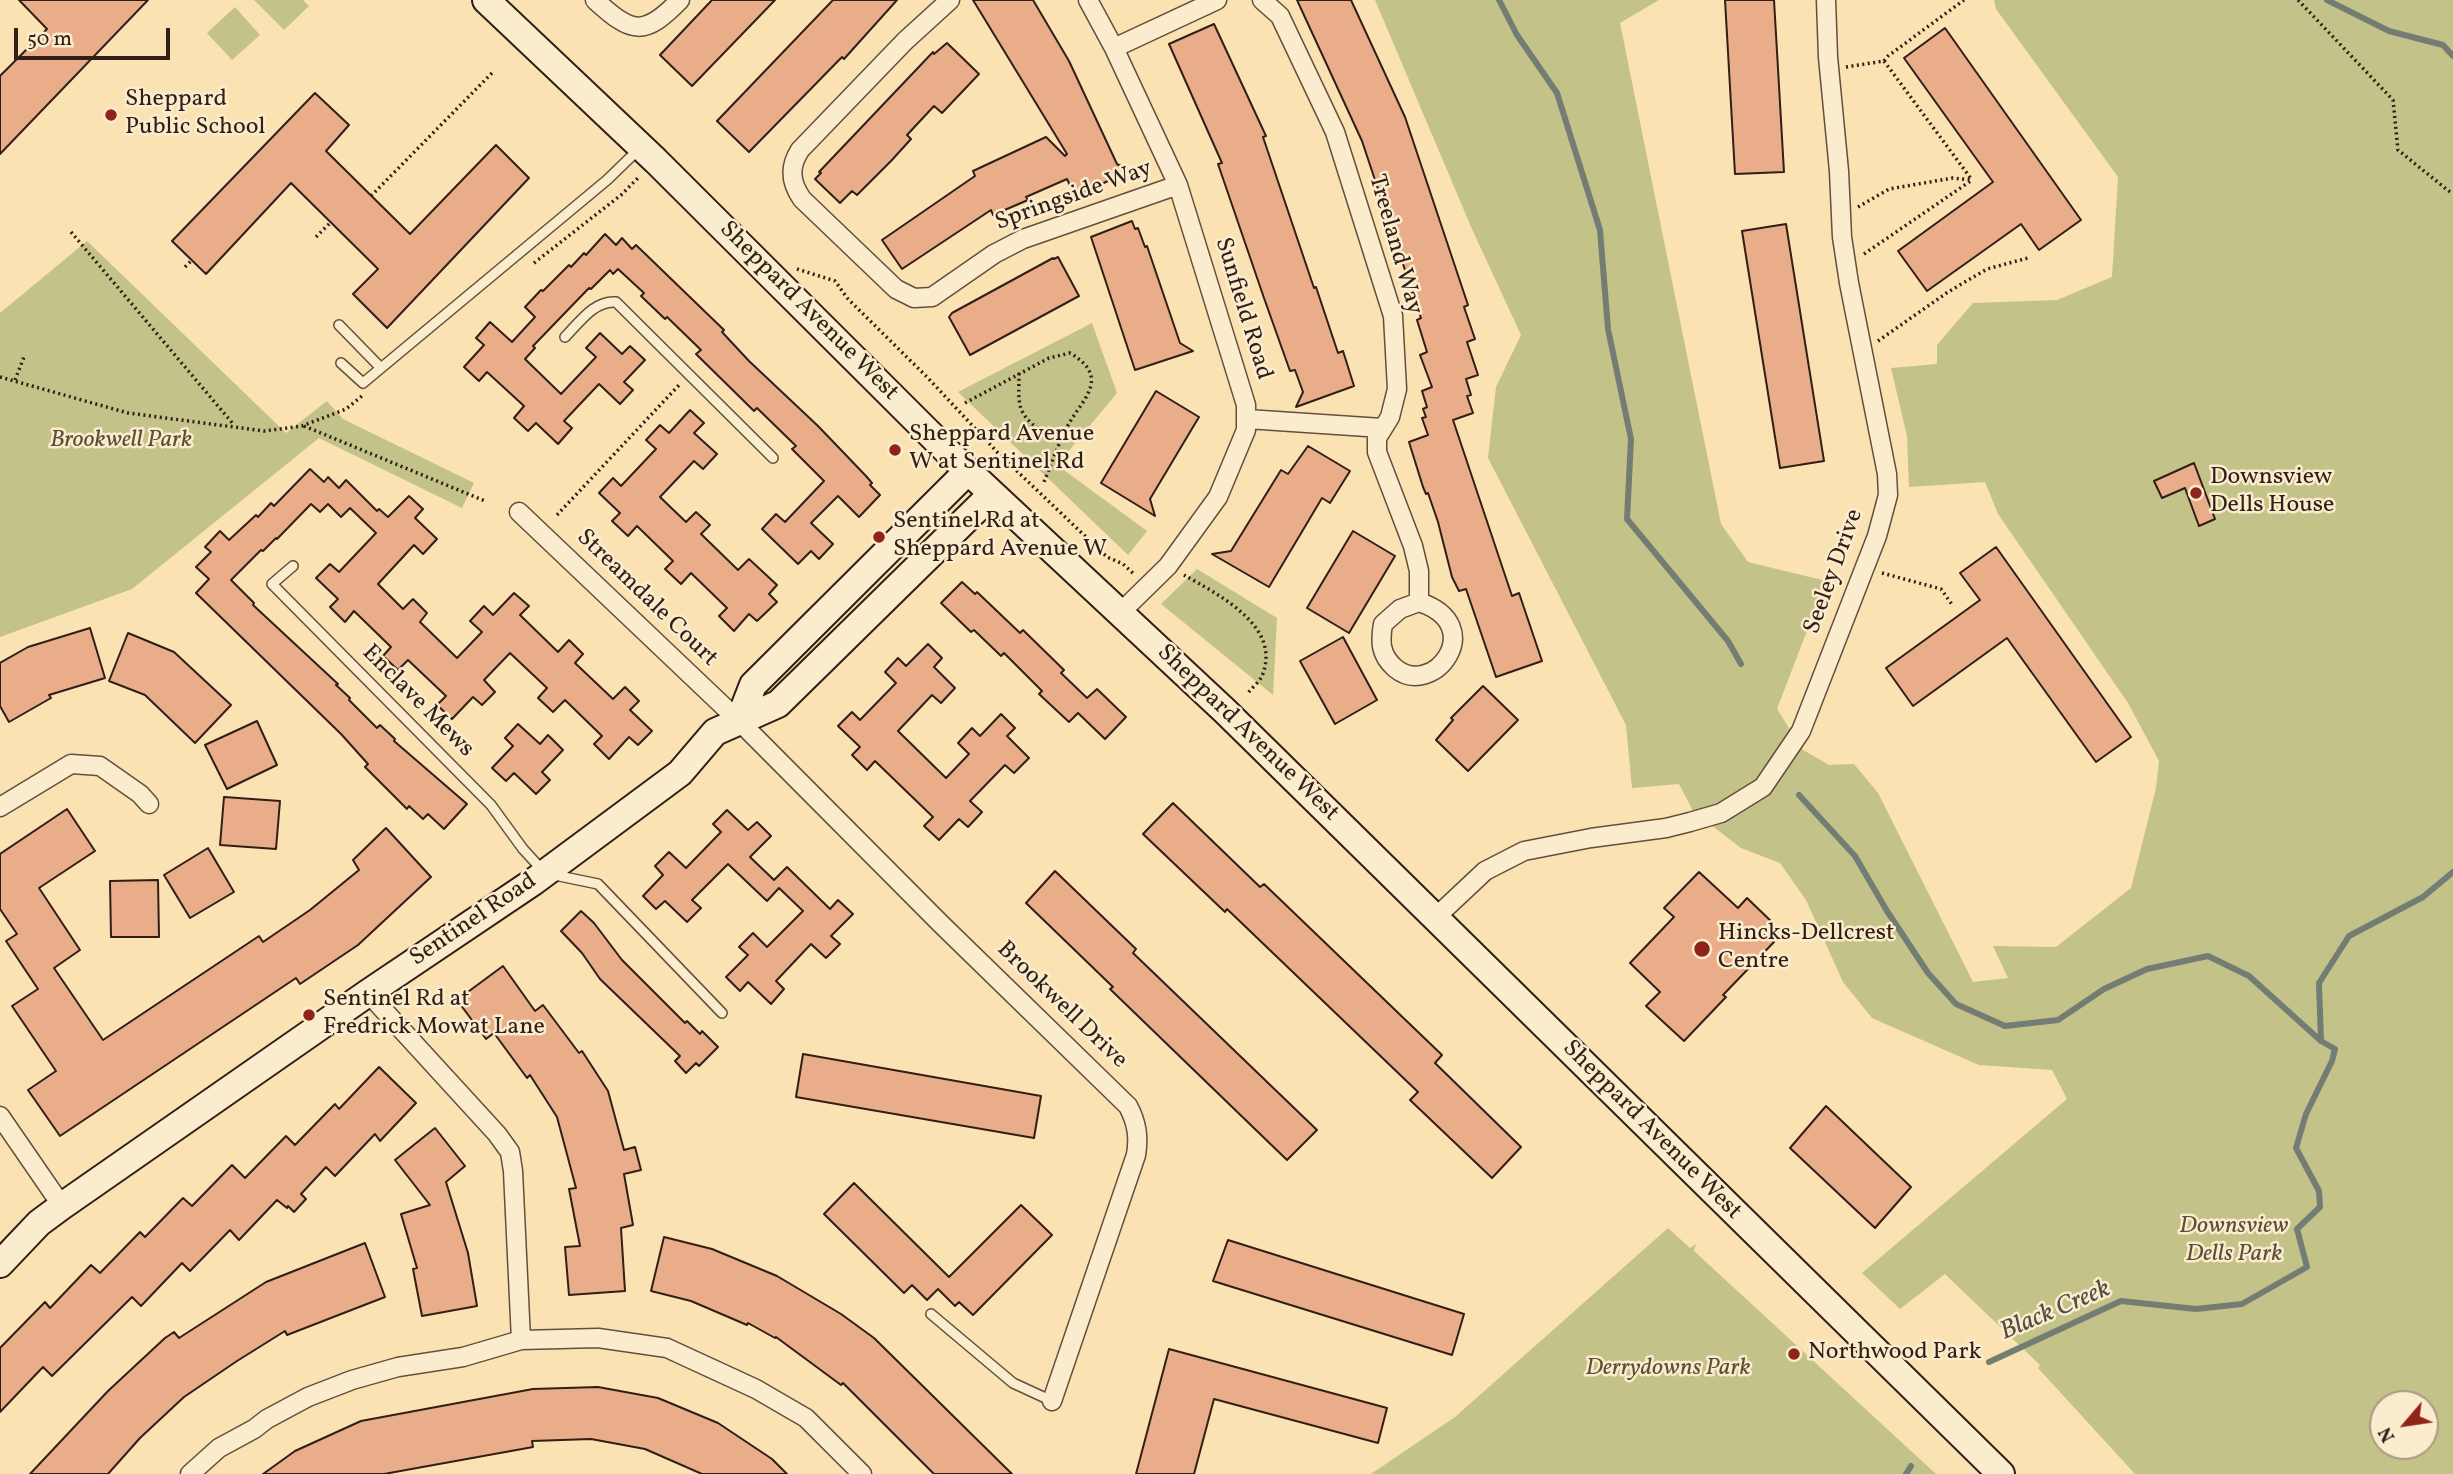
<!DOCTYPE html>
<html>
<head>
<meta charset="utf-8">
<style>
  body { margin:0 }
  #map { position:relative; width:2453px; height:1474px; overflow:hidden; background:#fae2b3; font-family:Vollkorn,serif }
  canvas { display:block }
  .north { position:absolute; left:2369px; top:1390px; width:70px; height:70px; box-sizing:border-box; background:#fcecce; border:2px solid #aa9a85; border-radius:50%; rotate:241deg; font-size:19px; font-weight:700; line-height:28px; text-align:center; color:#301e17 }
  .north::after { content:''; display:block; margin:auto; width:24px; height:32px; background:#8f2418; clip-path:polygon(50% 0,100% 100%,50% 72%,0 100%) }
  .scale { position:absolute; left:14px; top:28px; width:156px; height:32px; box-sizing:border-box; border:4px solid #301e17; border-top:0; padding-left:9px; font-size:21px; line-height:24px; white-space:nowrap; color:#301e17; -webkit-text-stroke:5px #fcecce; paint-order:stroke }
</style>
</head>
<body>
<div id="map">
<canvas width="2453" height="1474"></canvas>
<div class="north">N</div>
<div class="scale">50 m</div>
</div>
<script>
const ctx = document.querySelector('canvas').getContext('2d');
ctx.lineJoin = 'round';
function paint(path, color) { ctx.fillStyle = color; ctx.fill(path, 'evenodd'); }
function strokePath(path, color, width, dash) { ctx.strokeStyle = color; ctx.lineWidth = width; ctx.lineCap = dash ? 'butt' : 'round'; ctx.setLineDash(dash || []); ctx.stroke(path); }
function write(font, color, halo, rows, align = 'center') {
  ctx.font = font + ' Vollkorn,serif'; ctx.lineWidth = 5; ctx.setLineDash([]); ctx.textBaseline = 'middle'; ctx.strokeStyle = halo; ctx.fillStyle = color; for (const [text, x, y, turn = 0] of rows) {
    ctx.save(); ctx.translate(x, y); ctx.rotate((+turn || 0) * Math.PI / 180); ctx.textAlign = isNaN(turn) ? turn : align; if (halo) ctx.strokeText(text, 0, 0); ctx.fillText(text, 0, 0); ctx.restore();
  }
}
paint(new Path2D(`
  M 254,0 L 303,0 L 309,6 L 284,30 Z
  M 1375,0 L 1659,0 L 1620,23 L 1721,524 L 1748,562 L 1826,581 L 1777,709 L 1803,750 L 1829,765 L 1854,764 L 1878,793 L 1973,982 L 2008,978 L 1993,946 L 2056,947 L 2131,888 L 2156,788 L 2159,761 L 2128,703 L 1998,514 L 1985,482 L 1909,487 L 1907,436 L 1891,368 L 1937,364 L 1937,345 L 1973,303 L 2057,300 L 2112,277 L 2118,177 L 1996,9 L 1994,0 L 2453,0 L 2453,1474 L 2135,1474 L 2038,1368 L 2040,1365 L 1945,1274 L 1900,1309 L 1862,1273 L 2067,1099 L 2052,1070 L 1979,1065 L 1872,1018 L 1843,982 L 1806,900 L 1780,863 L 1741,848 L 1693,811 L 1679,784 L 1632,788 L 1626,725 L 1488,458 L 1496,387 L 1521,335 L 1472,229 ZM 2383,1404 L 2425,1404 L 2425,1446 L 2383,1446 Z
  M 235,7 L 260,35 L 232,60 L 207,33 Z
  M 87,241 L 286,433 L 327,401 L 343,419 L 474,483 L 462,508 L 319,438 L 132,589 L 0,637 L 0,313 Z
  M 1092,323 L 1117,393 L 1057,465 L 1147,531 L 1128,555 L 958,392 Z
  M 1197,569 L 1277,618 L 1273,695 L 1161,604 Z
  M 1668,1228 L 1690,1248 L 1696,1244 L 1694,1251 L 1936,1474 L 1371,1474 L 1455,1417 Z`), '#c2c289');
strokePath(new Path2D(`
  M 1499,0 L 1517,35 L 1557,93 L 1600,230 L 1608,329 L 1631,439 L 1627,519 L 1728,641 L 1741,664
  M 2327,0 L 2389,31 L 2443,45 L 2453,56
  M 1799,795 L 1855,856 L 1887,911 L 1928,973 L 1956,1004 L 2005,1026 L 2058,1020 L 2104,989 L 2147,969 L 2208,956 L 2249,976 L 2321,1041 L 2335,1049 L 2332,1061 L 2306,1114 L 2296,1148 L 2319,1191 L 2320,1207 L 2297,1229 L 2307,1267 L 2242,1304 L 2196,1309 L 2121,1301 L 1989,1362
  M 2321,1041 L 2319,983 L 2349,936 L 2423,897 L 2453,872
  M 1906,1474 L 1911,1466`), '#737d74', 6);
const building = new Path2D(`
  M 19,0 L 148,0 L 0,154 L 0,76 L 47,29 Z
  M 712,0 L 775,0 L 692,86 L 660,55 Z
  M 833,0 L 897,0 L 844,59 L 842,57 L 749,152 L 717,121 Z
  M 973,0 L 1033,0 L 1069,61 L 1117,164 L 1130,171 L 1075,196 L 1067,179 L 1026,197 L 1028,200 L 993,215 L 991,210 L 902,269 L 882,240 L 975,176 L 973,171 L 1046,137 L 1065,156 L 1067,154 Z
  M 1297,0 L 1351,0 L 1405,117 L 1468,305 L 1464,307 L 1475,339 L 1467,342 L 1478,375 L 1466,379 L 1471,395 L 1467,396 L 1473,413 L 1453,420 L 1512,596 L 1519,593 L 1542,661 L 1496,677 L 1466,589 L 1459,591 L 1452,577 L 1438,522 L 1428,493 L 1426,494 L 1423,487 L 1409,442 L 1428,435 L 1422,418 L 1426,417 L 1423,409 L 1427,407 L 1422,391 L 1432,387 L 1420,355 L 1427,352 L 1417,320 L 1421,318 L 1362,141 Z
  M 1725,0 L 1774,0 L 1784,172 L 1735,174 Z
  M 1214,24 L 1266,136 L 1263,137 L 1314,288 L 1316,287 L 1338,353 L 1343,351 L 1354,386 L 1296,407 L 1303,392 L 1295,370 L 1290,371 L 1264,298 L 1218,164 L 1222,163 L 1169,44 Z
  M 1945,28 L 2081,220 L 2039,250 L 2021,224 L 1927,291 L 1898,251 L 1993,182 L 1904,58 Z
  M 947,43 L 979,74 L 942,113 L 934,106 L 907,135 L 911,139 L 891,161 L 857,195 L 852,191 L 840,203 L 815,179 L 821,173 L 819,172 L 933,52 L 934,54 Z
  M 315,93 L 349,125 L 326,151 L 410,234 L 496,145 L 529,178 L 387,328 L 353,294 L 378,269 L 291,183 L 206,274 L 172,241 Z
  M 1132,221 L 1135,229 L 1138,228 L 1145,247 L 1147,246 L 1180,343 L 1193,351 L 1135,370 L 1091,237 Z
  M 1786,224 L 1824,461 L 1780,468 L 1742,231 Z
  M 605,234 L 616,245 L 622,238 L 632,249 L 636,245 L 724,330 L 722,332 L 749,361 L 818,426 L 866,476 L 872,483 L 870,485 L 880,495 L 859,517 L 838,496 L 811,523 L 833,544 L 819,559 L 811,551 L 798,564 L 762,529 L 776,514 L 785,522 L 824,481 L 792,449 L 796,446 L 757,408 L 754,411 L 696,354 L 701,350 L 667,317 L 665,319 L 641,296 L 644,293 L 618,269 L 613,274 L 610,270 L 591,289 L 589,288 L 533,346 L 535,348 L 525,359 L 561,394 L 596,357 L 586,348 L 600,333 L 622,354 L 630,346 L 645,360 L 624,382 L 633,390 L 620,404 L 599,384 L 564,421 L 572,428 L 558,444 L 536,423 L 528,431 L 514,418 L 524,406 L 487,372 L 479,381 L 464,367 L 484,345 L 476,338 L 490,322 L 512,342 L 535,317 L 525,307 L 541,290 L 543,291 L 569,265 L 571,267 L 584,253 L 586,255 Z
  M 1058,257 L 1079,296 L 970,355 L 949,317 L 952,313 L 1053,258 L 1054,259 Z
  M 1156,391 L 1199,417 L 1150,499 L 1155,516 L 1101,483 Z
  M 690,410 L 704,423 L 694,433 L 717,454 L 703,469 L 694,461 L 660,497 L 686,522 L 696,512 L 710,525 L 701,534 L 738,570 L 749,559 L 777,585 L 769,594 L 777,602 L 757,621 L 749,614 L 734,631 L 719,616 L 727,608 L 691,573 L 681,584 L 665,569 L 673,561 L 637,526 L 628,536 L 612,521 L 620,513 L 599,493 L 613,478 L 621,486 L 656,449 L 646,440 L 660,425 L 669,433 Z
  M 1308,446 L 1350,471 L 1330,503 L 1322,498 L 1269,587 L 1212,554 L 1231,551 L 1281,470 L 1288,474 Z
  M 2194,463 L 2215,519 L 2199,526 L 2185,488 L 2162,498 L 2154,481 Z
  M 310,469 L 324,482 L 328,477 L 339,488 L 346,480 L 377,511 L 379,509 L 388,517 L 409,496 L 423,509 L 415,518 L 437,539 L 423,554 L 414,545 L 378,584 L 403,609 L 413,599 L 427,613 L 420,622 L 457,658 L 482,632 L 470,621 L 484,606 L 493,615 L 514,593 L 529,606 L 520,615 L 558,652 L 569,640 L 583,654 L 575,663 L 613,699 L 625,687 L 639,701 L 630,710 L 652,731 L 638,745 L 629,737 L 609,759 L 594,744 L 602,736 L 565,700 L 553,712 L 538,698 L 547,688 L 510,653 L 484,680 L 495,692 L 482,705 L 473,697 L 452,719 L 437,705 L 446,696 L 408,660 L 398,670 L 383,656 L 391,647 L 354,611 L 345,622 L 330,607 L 338,599 L 316,578 L 330,564 L 339,572 L 376,533 L 350,508 L 341,517 L 328,504 L 320,512 L 311,504 L 277,539 L 276,538 L 263,551 L 261,550 L 231,580 L 254,603 L 253,605 L 338,684 L 336,685 L 350,698 L 349,700 L 377,728 L 380,725 L 395,739 L 394,741 L 467,804 L 444,829 L 428,814 L 423,819 L 409,806 L 407,809 L 365,767 L 368,764 L 341,734 L 196,593 L 209,579 L 196,567 L 211,552 L 205,547 L 220,531 L 229,540 L 256,515 L 258,517 L 271,503 L 274,506 Z
  M 1353,531 L 1395,556 L 1349,633 L 1307,608 Z
  M 1996,547 L 2131,737 L 2096,762 L 2007,638 L 1913,706 L 1886,668 L 1980,600 L 1960,573 Z
  M 962,582 L 975,594 L 977,592 L 1020,633 L 1023,630 L 1064,670 L 1061,673 L 1087,698 L 1097,689 L 1126,717 L 1105,739 L 1078,713 L 1069,722 L 1039,694 L 1042,691 L 1004,653 L 1001,656 L 974,630 L 971,632 L 941,603 Z
  M 90,628 L 105,678 L 49,695 L 51,698 L 9,722 L 0,706 L 0,663 L 28,647 Z
  M 128,633 L 174,652 L 231,705 L 195,743 L 145,695 L 109,681 Z
  M 1343,637 L 1377,700 L 1335,724 L 1300,661 Z
  M 928,644 L 942,658 L 934,667 L 955,688 L 941,703 L 932,695 L 898,731 L 946,778 L 969,754 L 958,743 L 972,728 L 980,736 L 1001,714 L 1015,728 L 1007,736 L 1029,758 L 1014,773 L 1005,765 L 970,801 L 982,812 L 968,827 L 959,819 L 939,840 L 924,826 L 933,817 L 875,761 L 867,770 L 852,755 L 860,747 L 838,726 L 852,712 L 860,720 L 896,683 L 885,672 L 898,658 L 906,666 Z
  M 1483,686 L 1518,720 L 1468,771 L 1436,740 L 1453,720 L 1451,718 Z
  M 257,721 L 277,765 L 227,789 L 205,745 Z
  M 518,724 L 540,744 L 548,735 L 563,750 L 542,772 L 550,780 L 536,794 L 514,773 L 506,781 L 492,768 L 513,746 L 505,738 Z
  M 224,797 L 280,801 L 276,849 L 220,845 Z
  M 1173,803 L 1260,887 L 1264,884 L 1442,1055 L 1435,1063 L 1521,1147 L 1492,1178 L 1410,1100 L 1418,1092 L 1227,909 L 1225,912 L 1143,834 Z
  M 67,809 L 95,851 L 39,888 L 80,950 L 54,968 L 103,1040 L 259,936 L 263,942 L 310,910 L 359,870 L 353,860 L 386,828 L 431,877 L 358,945 L 300,984 L 296,978 L 60,1136 L 28,1090 L 56,1071 L 12,1006 L 38,989 L 6,941 L 17,934 L 0,909 L 0,854 Z
  M 727,810 L 748,830 L 757,822 L 771,836 L 750,857 L 774,880 L 787,867 L 830,909 L 838,900 L 853,914 L 831,936 L 840,944 L 826,958 L 811,944 L 776,981 L 784,989 L 771,1004 L 748,982 L 740,991 L 726,977 L 748,955 L 739,947 L 753,933 L 767,947 L 803,911 L 779,888 L 767,901 L 728,864 L 692,900 L 701,908 L 687,922 L 665,901 L 656,909 L 643,896 L 663,875 L 655,866 L 669,852 L 686,868 L 721,832 L 713,824 Z
  M 208,848 L 234,892 L 190,918 L 164,875 Z
  M 1055,871 L 1136,949 L 1133,953 L 1317,1130 L 1287,1160 L 1110,989 L 1113,987 L 1026,903 Z
  M 1699,872 L 1738,908 L 1747,898 L 1774,924 L 1765,934 L 1774,942 L 1723,995 L 1726,997 L 1684,1041 L 1646,1006 L 1660,992 L 1630,963 L 1674,917 L 1664,908 Z
  M 158,880 L 159,937 L 111,937 L 110,881 Z
  M 581,911 L 594,923 L 622,960 L 685,1023 L 687,1021 L 700,1034 L 702,1031 L 718,1047 L 699,1066 L 696,1063 L 686,1073 L 675,1061 L 680,1056 L 600,979 L 582,953 L 561,931 Z
  M 503,966 L 535,1011 L 543,1005 L 579,1053 L 582,1051 L 608,1091 L 624,1150 L 635,1147 L 641,1170 L 624,1174 L 633,1225 L 621,1228 L 625,1291 L 569,1295 L 565,1247 L 580,1246 L 569,1189 L 576,1188 L 557,1117 L 530,1075 L 527,1078 L 494,1033 L 486,1039 L 457,1000 Z
  M 803,1054 L 1041,1096 L 1034,1138 L 796,1097 Z
  M 379,1067 L 416,1103 L 380,1141 L 375,1134 L 335,1176 L 326,1167 L 301,1194 L 306,1199 L 294,1212 L 288,1206 L 287,1208 L 277,1200 L 239,1240 L 230,1230 L 190,1271 L 182,1263 L 141,1306 L 132,1297 L 52,1376 L 43,1367 L 0,1412 L 0,1348 L 45,1302 L 50,1308 L 91,1265 L 100,1273 L 140,1232 L 145,1237 L 183,1198 L 192,1206 L 232,1165 L 245,1178 L 286,1136 L 295,1145 L 335,1104 L 339,1109 Z
  M 1826,1106 L 1911,1187 L 1875,1228 L 1790,1148 Z
  M 435,1128 L 465,1166 L 446,1182 L 468,1253 L 477,1306 L 422,1316 L 413,1269 L 417,1268 L 401,1214 L 430,1205 L 395,1160 Z
  M 854,1183 L 949,1277 L 1021,1205 L 1052,1235 L 973,1315 L 959,1302 L 955,1306 L 938,1289 L 927,1300 L 912,1285 L 904,1293 L 824,1214 Z
  M 664,1237 L 712,1249 L 777,1276 L 841,1314 L 874,1338 L 1012,1474 L 934,1474 L 843,1383 L 841,1385 L 776,1337 L 775,1338 L 748,1323 L 747,1325 L 691,1301 L 651,1291 Z
  M 1228,1240 L 1464,1314 L 1452,1355 L 1213,1281 Z
  M 365,1243 L 385,1297 L 287,1335 L 285,1331 L 237,1361 L 184,1397 L 140,1438 L 108,1474 L 30,1474 L 108,1391 L 165,1338 L 174,1332 L 179,1338 L 266,1282 Z
  M 1169,1349 L 1387,1408 L 1378,1443 L 1214,1399 L 1194,1474 L 1136,1474 Z
  M 598,1387 L 658,1398 L 718,1423 L 772,1459 L 787,1474 L 702,1474 L 645,1449 L 591,1439 L 532,1441 L 533,1447 L 384,1474 L 263,1474 L 295,1451 L 361,1421 L 533,1389 Z`);
paint(building, '#e9ad8a');
strokePath(building, '#301e17', 2);
const lane = new Path2D(`
  M 339,325 L 381,368
  M 565,337 C 579,323 594,300 616,302 L 773,458
  M 341,363 L 363,383 L 607,180 L 640,148
  M 293,566 L 272,584 L 491,805 L 523,849 L 545,873 L 598,884 L 722,1013
  M 931,1314 L 1013,1383 L 1052,1401`);
const street = new Path2D(`
  M 595,0 C 632,34 644,37 680,0
  M 950,0 L 905,41 L 800,150 C 789,167 790,182 802,199 L 896,289 L 914,298 L 932,297 L 994,254 L 1023,239 L 1178,185
  M 1088,0 L 1114,48 L 1178,185 L 1246,405 L 1246,430 L 1218,497 L 1168,566 L 1120,613
  M 1262,0 L 1280,16 L 1335,132 L 1393,316 L 1397,389 L 1390,417 L 1377,438 L 1377,452 L 1413,546 L 1419,571 L 1419,602
  M 1114,48 L 1217,0
  M 1247,419 L 1382,428
  M 519,512 L 739,721 L 941,924 L 1128,1106 C 1137,1123 1139,1137 1136,1155 L 1052,1401
  M 1419,602 C 1490,625 1433,700 1395,668 C 1380,655 1380,641 1383,624 L 1400,609 Z
  M 0,807 L 71,764 L 100,766 L 140,794 L 149,804
  M 1436,917 L 1485,871 L 1524,851 L 1591,838 L 1666,828 L 1690,822 L 1721,813 L 1763,787 L 1801,731 L 1877,536 L 1888,495 L 1887,474 L 1849,283 L 1842,237 L 1839,171 L 1828,57 L 1826,0
  M 368,993 L 497,1134 L 510,1152 L 513,1171 L 521,1340
  M 0,1116 L 62,1206
  M 190,1474 L 219,1448 L 254,1429 L 267,1419 L 308,1397 L 352,1380 L 398,1367 L 463,1357 L 521,1340 L 598,1338 L 667,1348 L 756,1389 L 806,1418 L 862,1474`);
const secondary = new Path2D(`
  M 486,0 L 656,161 L 953,457 L 1225,711 L 2001,1474
  M 739,721 L 753,685 L 968,471
  M 0,1264 L 39,1223 L 62,1206 L 368,993 L 533,882 L 680,773 L 715,732 L 778,704 L 992,494`);
strokePath(lane, '#624f3e', 12);
strokePath(street, '#624f3e', 21);
strokePath(secondary, '#301e17', 30);
strokePath(new Path2D(`
  M 2298,0 L 2393,100 L 2398,150 L 2450,192
  M 1884,61 L 1888,56 L 1964,0
  M 1846,67 L 1884,61 L 1972,180
  M 371,196 L 492,73
  M 1858,207 L 1889,189 L 1953,178 L 1970,180
  M 71,232 L 234,425
  M 316,237 L 331,222
  M 1864,254 L 1972,180
  M 534,263 L 621,195 L 639,177
  M 185,267 L 192,260
  M 797,269 L 835,281 L 848,299 L 928,378 L 998,453 L 1107,557 L 1123,564 L 1135,575
  M 1878,341 L 1948,292 L 1987,269 L 2028,258
  M 1019,373 C 1019,403 1015,412 1041,431 L 1065,429
  M 0,377 L 128,413 L 264,431 L 302,426 L 346,409 L 362,396
  M 15,380 L 24,357
  M 965,403 L 1049,358 L 1070,353 C 1114,379 1079,401 1065,431 C 1057,447 1051,465 1044,482
  M 304,426 L 485,501
  M 557,515 L 680,384
  M 1882,573 L 1941,589 L 1953,606
  M 1184,575 C 1217,594 1283,626 1262,676 C 1259,682 1252,688 1248,693`), '#301e17', 3.5, [2, 3.5]);
strokePath(lane, '#fcecce', 9);
strokePath(street, '#fcecce', 18);
strokePath(secondary, '#fcecce', 26);
for (const [x, y, r, color] of [
  [111,115,7,"#8f2418"],
  [895,450,7,"#8f2418"],
  [2196,493,7,"#8f2418"],
  [879,537,7,"#8f2418"],
  [1702,949,9,"#8f2418"],
  [309,1015,7,"#8f2418"],
  [1794,1354,7,"#8f2418"]
]) { const dot = new Path2D(); dot.arc(x, y, r, 0, 2 * Math.PI); ctx.fillStyle = color; ctx.fill(dot); strokePath(dot, '#fcecce', 2.5); }
write('24px', '#301e17', '#fcecce', [
  ["Sheppard",125,101],
  ["Public School",125,129],
  ["Sheppard Avenue",909,436],
  ["W at Sentinel Rd",909,464],
  ["Downsview",2210,479],
  ["Dells House",2210,507],
  ["Sentinel Rd at",893,523],
  ["Sheppard Avenue W",893,551],
  ["Hincks-Dellcrest",1718,935],
  ["Centre",1718,963],
  ["Sentinel Rd at",323,1001],
  ["Fredrick Mowat Lane",323,1029],
  ["Northwood Park",1808,1354]
], 'left');
write('24px', '#301e17', '#fcecce', [
  ["Springside Way",1074,197,-20],
  ["Treeland Way",1394,245,74],
  ["Sunfield Road",1242,309,73],
  ["Sheppard Avenue West",808,312,45],
  ["Seeley Drive",1835,572,-70],
  ["Streamdale Court",646,599,44],
  ["Enclave Mews",417,702,45],
  ["Sheppard Avenue West",1247,734,44],
  ["Sentinel Road",474,921,-34],
  ["Brookwell Drive",1061,1006,44],
  ["Sheppard Avenue West",1651,1131,45]
]);
write('italic 24px', '#5c4f39', '#fcecce', [
  ["Brookwell Park",121,442],
  ["Downsview",2234,1228],
  ["Dells Park",2234,1256],
  ["Derrydowns Park",1668,1370]
]);
write('italic 26px', '#514e46', '#fcecce', [
  ["Black Creek",2056,1312,-23]
]);
</script>
</body>
</html>
